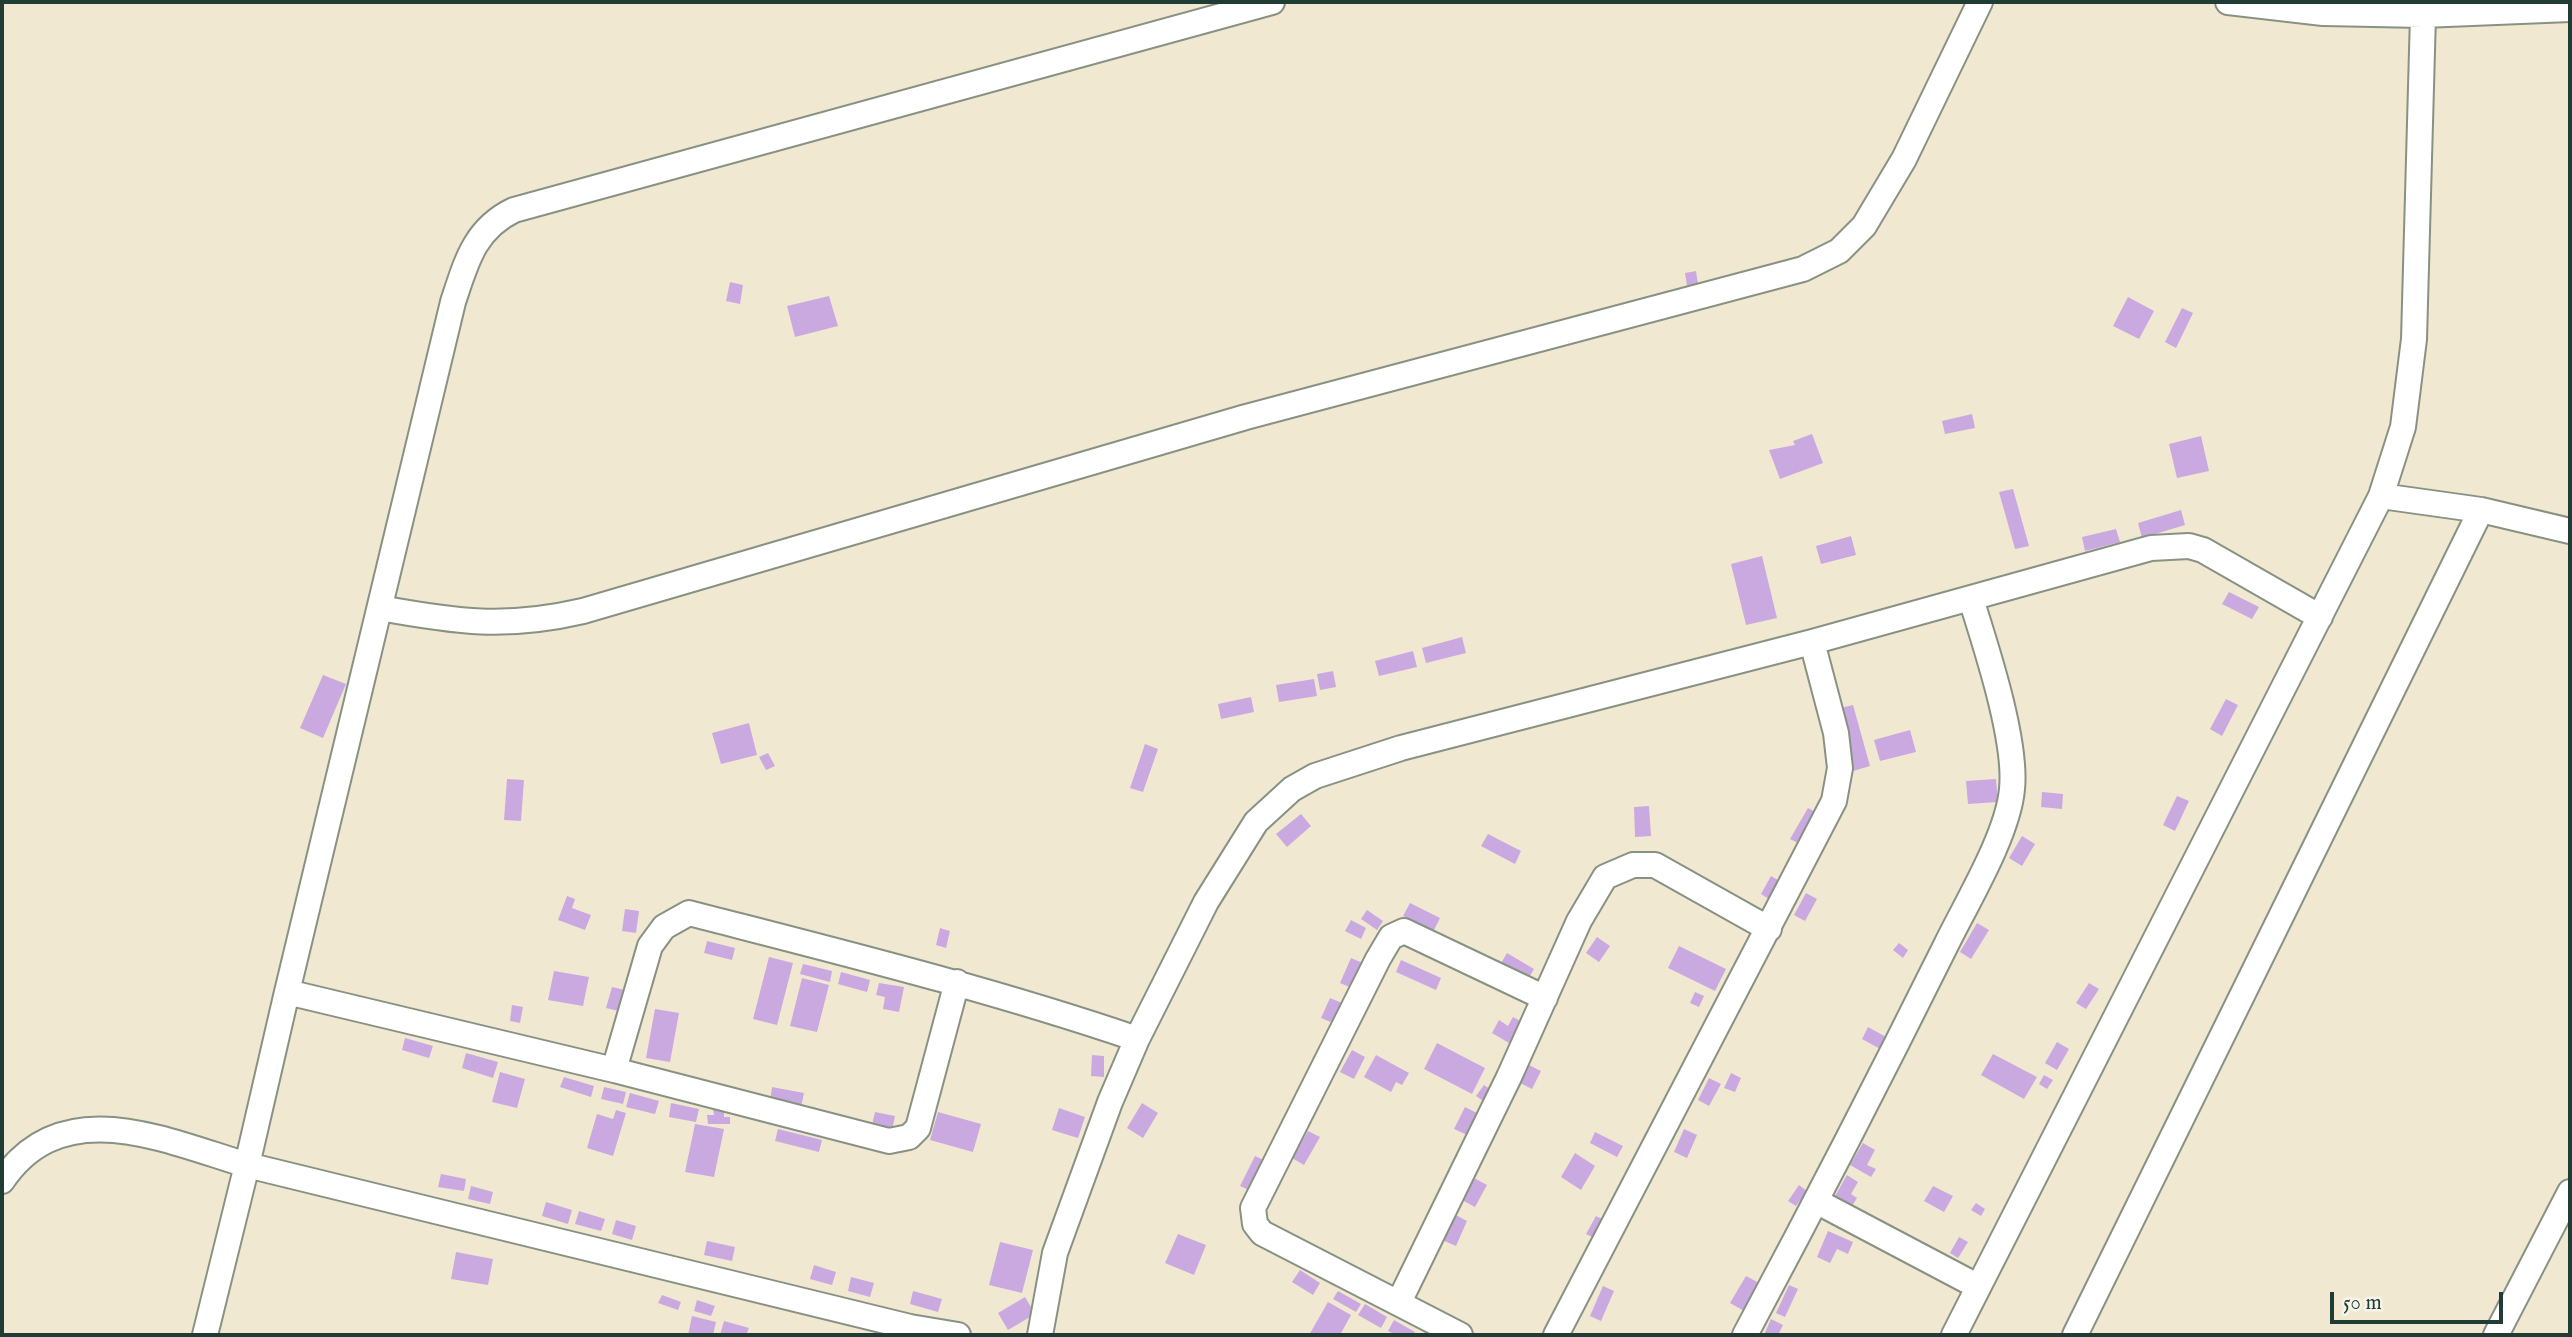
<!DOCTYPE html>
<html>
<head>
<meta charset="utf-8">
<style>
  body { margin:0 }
  #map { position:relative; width:2572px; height:1337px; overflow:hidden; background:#f1e8d2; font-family:"IM FELL English",serif }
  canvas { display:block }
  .frame { position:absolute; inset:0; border:4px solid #1f3d34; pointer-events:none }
  .scale { position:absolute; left:2330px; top:1292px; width:173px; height:32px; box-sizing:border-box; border:4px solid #1f3d34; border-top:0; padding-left:9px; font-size:21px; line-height:24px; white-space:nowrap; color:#1f3d34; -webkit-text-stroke:5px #f7f3e8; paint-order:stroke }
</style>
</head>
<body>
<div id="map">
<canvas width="2572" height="1337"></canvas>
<div class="frame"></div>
<div class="scale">50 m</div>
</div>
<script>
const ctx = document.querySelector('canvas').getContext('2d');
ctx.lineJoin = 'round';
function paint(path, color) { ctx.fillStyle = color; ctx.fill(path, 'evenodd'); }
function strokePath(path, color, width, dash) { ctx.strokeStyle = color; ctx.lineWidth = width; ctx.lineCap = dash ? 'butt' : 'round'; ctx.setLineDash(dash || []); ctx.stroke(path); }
paint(new Path2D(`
  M 1696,271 L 1698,284 L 1687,286 L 1685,273 Z
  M 730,282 L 743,285 L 740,304 L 726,301 Z
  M 829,296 L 838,326 L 795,337 L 787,306 Z
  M 2128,297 L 2154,311 L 2139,339 L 2113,326 Z
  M 2182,308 L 2193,313 L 2176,348 L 2165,342 Z
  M 1972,414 L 1975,428 L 1945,434 L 1942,421 Z
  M 1812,434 L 1823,463 L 1780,479 L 1769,450 L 1795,445 L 1793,441 Z
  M 2201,436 L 2209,471 L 2177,478 L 2169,444 Z
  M 2013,489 L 2029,546 L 2015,549 L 1999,492 Z
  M 2181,510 L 2185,525 L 2142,538 L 2138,523 Z
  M 2116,529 L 2120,542 L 2085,551 L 2082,537 Z
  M 1851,536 L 1856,555 L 1821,564 L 1816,546 Z
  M 1762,556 L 1777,618 L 1746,625 L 1731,564 Z
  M 2229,592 L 2259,607 L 2252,619 L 2222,604 Z
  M 1462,637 L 1466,653 L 1426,663 L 1422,648 Z
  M 1413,651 L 1417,667 L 1379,676 L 1375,661 Z
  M 1333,671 L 1336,687 L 1320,690 L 1317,674 Z
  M 323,675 L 346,684 L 323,738 L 300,728 Z
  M 1314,679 L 1317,696 L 1279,702 L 1276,685 Z
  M 1251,697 L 1254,712 L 1221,719 L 1218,704 Z
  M 2226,699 L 2238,705 L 2222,736 L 2210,729 Z
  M 1853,705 L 1870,766 L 1853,771 L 1836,709 Z
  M 749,723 L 757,755 L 721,764 L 712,733 Z
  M 1910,730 L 1916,752 L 1880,761 L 1874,740 Z
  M 1145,744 L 1158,749 L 1143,792 L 1130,788 Z
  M 768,753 L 775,766 L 766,770 L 759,757 Z
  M 507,779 L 524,780 L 521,821 L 504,820 Z
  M 1996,779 L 1998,802 L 1968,804 L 1966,781 Z
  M 2042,792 L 2063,794 L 2062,809 L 2041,807 Z
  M 2177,796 L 2189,801 L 2175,831 L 2163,825 Z
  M 1649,806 L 1651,836 L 1635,837 L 1634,807 Z
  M 1808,808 L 1819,814 L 1802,845 L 1790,839 Z
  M 1301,814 L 1311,826 L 1287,847 L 1276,834 Z
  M 1488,834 L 1521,851 L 1515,864 L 1481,846 Z
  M 2022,836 L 2035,844 L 2022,866 L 2009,858 Z
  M 1771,876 L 1783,883 L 1772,901 L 1761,894 Z
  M 1806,893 L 1817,899 L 1805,921 L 1794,915 Z
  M 567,896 L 575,899 L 572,908 L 591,915 L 585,930 L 558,920 Z
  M 1410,903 L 1440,918 L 1433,932 L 1403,916 Z
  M 625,909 L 639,911 L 636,933 L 622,931 Z
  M 1367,910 L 1383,921 L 1377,930 L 1361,919 Z
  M 1351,920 L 1366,928 L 1361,939 L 1345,931 Z
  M 1977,923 L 1989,930 L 1971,959 L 1960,952 Z
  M 940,928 L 950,931 L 946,948 L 936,945 Z
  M 1597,937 L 1610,946 L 1599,962 L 1586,953 Z
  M 707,941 L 735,948 L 732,960 L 704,953 Z
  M 1899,943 L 1908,950 L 1903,958 L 1893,950 Z
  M 1679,946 L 1726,969 L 1715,991 L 1668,968 Z
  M 1507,953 L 1534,969 L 1527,981 L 1500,965 Z
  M 769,957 L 793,963 L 777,1025 L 753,1019 Z
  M 1351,958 L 1365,964 L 1354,989 L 1340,983 Z
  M 1401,960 L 1441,978 L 1436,990 L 1396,972 Z
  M 803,964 L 832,971 L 830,982 L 800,974 Z
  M 554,971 L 589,977 L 583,1006 L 548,1000 Z
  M 841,972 L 870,980 L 867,992 L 838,984 Z
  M 802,978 L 829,985 L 817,1032 L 790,1026 Z
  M 879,983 L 904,987 L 899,1012 L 883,1009 L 885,997 L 876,995 Z
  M 2089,983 L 2099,989 L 2086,1009 L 2076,1003 Z
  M 612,987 L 629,991 L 623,1012 L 606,1008 Z
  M 1695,992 L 1704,996 L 1699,1007 L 1690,1003 Z
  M 1330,998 L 1342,1003 L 1333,1023 L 1321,1018 Z
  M 512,1005 L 523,1007 L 520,1023 L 510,1021 Z
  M 655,1009 L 679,1013 L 670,1062 L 646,1058 Z
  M 1513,1017 L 1522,1022 L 1509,1043 L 1492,1033 L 1499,1020 L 1508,1026 Z
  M 1868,1027 L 1888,1038 L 1882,1050 L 1862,1039 Z
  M 405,1038 L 433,1046 L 429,1058 L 402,1050 Z
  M 2057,1042 L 2069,1049 L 2057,1070 L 2045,1063 Z
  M 1437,1043 L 1485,1068 L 1472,1094 L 1424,1069 Z
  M 1352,1050 L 1365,1057 L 1354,1079 L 1340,1072 Z
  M 466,1053 L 498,1062 L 493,1078 L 462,1068 Z
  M 1993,1054 L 2037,1077 L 2024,1099 L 1981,1075 Z
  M 1092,1055 L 1104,1056 L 1104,1077 L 1091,1076 Z
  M 1376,1055 L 1409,1073 L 1402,1085 L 1396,1082 L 1391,1092 L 1364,1077 Z
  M 1529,1065 L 1541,1071 L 1532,1089 L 1520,1083 Z
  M 500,1072 L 525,1079 L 517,1108 L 492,1102 Z
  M 1731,1073 L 1741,1078 L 1735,1092 L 1724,1088 Z
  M 2044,1075 L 2053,1080 L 2047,1089 L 2039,1084 Z
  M 564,1077 L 594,1086 L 591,1097 L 560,1087 Z
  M 1709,1078 L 1721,1084 L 1709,1106 L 1698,1100 Z
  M 1484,1085 L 1494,1092 L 1486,1103 L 1476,1096 Z
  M 604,1087 L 626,1092 L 623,1104 L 601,1099 Z
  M 772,1087 L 804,1093 L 801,1107 L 770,1101 Z
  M 630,1093 L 659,1101 L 655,1114 L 626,1107 Z
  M 671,1103 L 699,1109 L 696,1122 L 669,1117 Z
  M 1142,1103 L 1158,1113 L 1143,1138 L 1127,1128 Z
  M 1465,1107 L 1477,1113 L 1467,1135 L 1454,1129 Z
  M 1059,1108 L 1085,1117 L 1078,1138 L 1052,1130 Z
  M 724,1109 L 724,1117 L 730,1117 L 730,1124 L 708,1124 L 707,1115 L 714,1115 L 713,1110 Z
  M 616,1110 L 626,1113 L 613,1156 L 587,1148 L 597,1114 L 613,1119 Z
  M 875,1112 L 895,1116 L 892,1130 L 872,1125 Z
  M 938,1112 L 981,1124 L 973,1152 L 930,1140 Z
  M 695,1124 L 724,1129 L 714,1177 L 685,1172 Z
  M 778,1129 L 822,1140 L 819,1152 L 775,1141 Z
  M 1684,1129 L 1697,1135 L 1687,1158 L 1674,1152 Z
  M 1308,1131 L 1320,1137 L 1304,1165 L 1292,1158 Z
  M 1595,1132 L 1623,1146 L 1617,1157 L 1590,1143 Z
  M 1863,1143 L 1875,1150 L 1867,1165 L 1876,1169 L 1871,1177 L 1850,1165 Z
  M 1575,1153 L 1595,1166 L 1581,1190 L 1561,1177 Z
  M 1255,1156 L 1268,1162 L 1253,1192 L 1240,1186 Z
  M 441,1174 L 466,1179 L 464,1191 L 438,1187 Z
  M 1847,1175 L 1858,1182 L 1851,1194 L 1857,1198 L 1851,1208 L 1834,1198 Z
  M 1474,1178 L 1487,1185 L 1475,1207 L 1462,1200 Z
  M 1799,1185 L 1807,1191 L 1796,1206 L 1788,1201 Z
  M 471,1186 L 493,1192 L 490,1204 L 468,1199 Z
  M 1933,1186 L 1953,1196 L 1944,1212 L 1924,1201 Z
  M 546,1202 L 572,1210 L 568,1224 L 542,1216 Z
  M 1976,1203 L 1985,1209 L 1981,1216 L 1971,1210 Z
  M 579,1211 L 605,1219 L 601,1231 L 575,1224 Z
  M 1454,1214 L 1467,1221 L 1456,1246 L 1442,1240 Z
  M 1596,1216 L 1606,1221 L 1596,1239 L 1586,1234 Z
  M 616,1220 L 636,1226 L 632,1240 L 612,1234 Z
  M 1828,1231 L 1853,1242 L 1848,1254 L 1837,1249 L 1830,1263 L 1817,1257 Z
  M 1178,1234 L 1206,1245 L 1194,1275 L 1165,1263 Z
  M 1959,1237 L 1968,1242 L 1958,1258 L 1950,1253 Z
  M 707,1241 L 735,1247 L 732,1261 L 704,1255 Z
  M 1000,1242 L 1033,1250 L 1022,1293 L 989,1285 Z
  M 456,1252 L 493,1259 L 488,1285 L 451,1279 Z
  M 814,1265 L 836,1272 L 832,1285 L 810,1279 Z
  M 1300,1270 L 1320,1283 L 1313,1295 L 1292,1282 Z
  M 1746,1276 L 1761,1284 L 1746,1312 L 1730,1303 Z
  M 851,1277 L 874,1283 L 870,1297 L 848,1291 Z
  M 1789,1285 L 1798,1289 L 1785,1317 L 1776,1313 Z
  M 1603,1286 L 1614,1291 L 1601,1321 L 1590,1316 Z
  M 913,1291 L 942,1299 L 938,1312 L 910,1304 Z
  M 1338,1291 L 1361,1304 L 1356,1312 L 1333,1299 Z
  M 662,1295 L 681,1302 L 678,1310 L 658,1303 Z
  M 1025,1297 L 1035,1314 L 1008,1330 L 998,1313 Z
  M 697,1300 L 715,1306 L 711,1316 L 694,1311 Z
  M 1328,1302 L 1351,1315 L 1340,1335 L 1309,1335 Z
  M 1365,1304 L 1387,1317 L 1381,1328 L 1358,1315 Z
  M 692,1316 L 716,1322 L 713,1335 L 688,1335 Z
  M 1771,1319 L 1783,1325 L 1778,1335 L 1764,1335 Z
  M 1394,1320 L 1415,1332 L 1413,1335 L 1396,1335 L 1388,1331 Z
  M 724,1321 L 749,1328 L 746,1335 L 720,1335 Z`), '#caa9e1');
const minor = new Path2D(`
  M 2228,2 L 2323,13 L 2423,15 L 2570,9
  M 2381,496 L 2481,510 L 2570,531
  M 380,608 C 457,622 505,629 583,611 L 1246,417 L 1803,269 L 1839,251 L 1864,226 L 1904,159 L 1980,2
  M 287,992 L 453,302 C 466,263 474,229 514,210 L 1272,2
  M 614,1070 L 889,1141 L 909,1137 L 918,1128 L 957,982
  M 2,1181 C 62,1092 164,1140 247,1165 L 287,992 L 614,1070 L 650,946 L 664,927 L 689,913 C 840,952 990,989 1137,1039
  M 1816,1201 L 1977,1286
  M 1399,1302 L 1509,1077 L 1579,921 L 1605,877 L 1633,865 L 1655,865 L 1769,929
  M 205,1335 L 247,1165 L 910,1327 L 958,1335
  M 1040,1335 L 1055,1253 L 1110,1102 L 1137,1039 L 1206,902 L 1256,822 L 1292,789 L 1315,776 L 1401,748 L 1812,642 L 2151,548 L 2189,546 L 2203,550 L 2320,617
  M 1460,1335 L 1262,1233 L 1255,1224 L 1253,1208 L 1378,959 L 1391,937 L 1404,931 L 1545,998
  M 1556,1335 L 1834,801 L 1840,768 L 1836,733 L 1812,642
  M 1745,1335 C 1814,1206 1881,1076 1946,945 C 1967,902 2008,835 2012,789 C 2017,740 1986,647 1971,599
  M 1954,1335 L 2381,496 L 2403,427 L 2414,339 L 2423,15
  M 2075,1335 L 2481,510
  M 2496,1335 L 2570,1192`);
strokePath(minor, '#889283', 28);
strokePath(minor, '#fff', 24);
</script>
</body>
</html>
